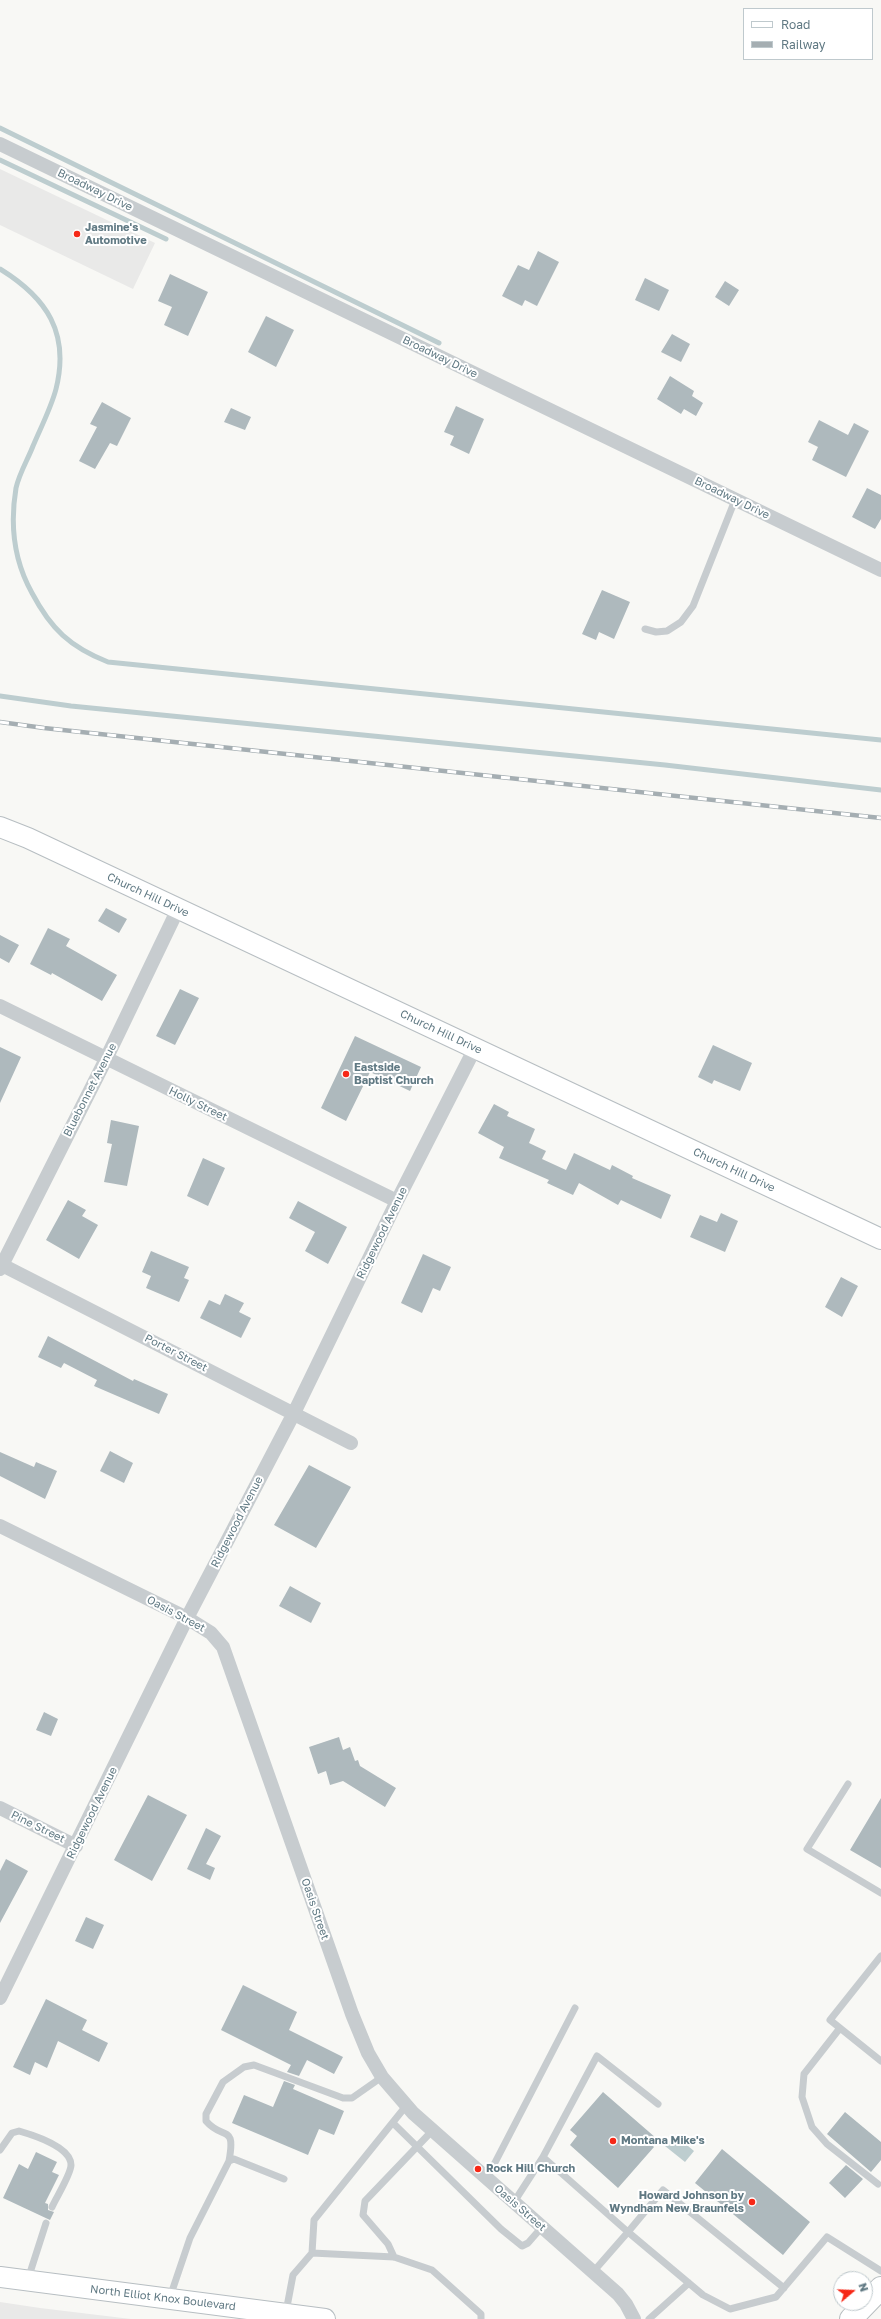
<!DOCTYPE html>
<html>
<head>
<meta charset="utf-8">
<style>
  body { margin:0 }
  #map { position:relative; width:881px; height:2319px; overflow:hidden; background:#f8f8f5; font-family:"Golos Text",sans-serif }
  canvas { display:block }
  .legend { position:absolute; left:743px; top:8px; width:130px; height:52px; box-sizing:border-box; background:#fff; border:1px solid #bfc9cd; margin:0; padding:5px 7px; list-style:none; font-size:12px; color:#607983 }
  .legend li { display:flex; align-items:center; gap:8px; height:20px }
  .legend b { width:20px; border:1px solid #bfc9cd }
  .north { position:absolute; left:833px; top:2271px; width:40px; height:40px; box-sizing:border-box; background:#fff; border:1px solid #bfc9cd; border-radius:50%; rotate:71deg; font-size:11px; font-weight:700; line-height:16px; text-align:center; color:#607983 }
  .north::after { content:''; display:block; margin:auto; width:14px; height:18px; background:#f62817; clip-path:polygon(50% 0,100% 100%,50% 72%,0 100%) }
</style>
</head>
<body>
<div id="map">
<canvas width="881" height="2319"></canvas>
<ul class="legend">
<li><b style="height:5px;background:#fff"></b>Road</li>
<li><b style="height:5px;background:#a5aeb2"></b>Railway</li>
</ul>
<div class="north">N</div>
</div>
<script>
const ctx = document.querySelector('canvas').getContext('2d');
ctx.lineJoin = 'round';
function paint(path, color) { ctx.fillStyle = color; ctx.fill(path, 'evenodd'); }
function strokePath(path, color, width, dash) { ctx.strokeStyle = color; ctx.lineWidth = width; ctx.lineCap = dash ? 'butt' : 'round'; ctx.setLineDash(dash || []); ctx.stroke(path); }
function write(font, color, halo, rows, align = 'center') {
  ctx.font = font + ' "Golos Text",sans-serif'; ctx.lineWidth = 4; ctx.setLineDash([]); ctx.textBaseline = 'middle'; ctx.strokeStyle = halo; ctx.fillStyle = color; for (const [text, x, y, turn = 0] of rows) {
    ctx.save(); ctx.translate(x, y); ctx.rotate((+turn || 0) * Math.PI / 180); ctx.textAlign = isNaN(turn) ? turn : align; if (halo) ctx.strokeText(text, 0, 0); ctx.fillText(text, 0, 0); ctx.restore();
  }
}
paint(new Path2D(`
  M 0,169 L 155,243 L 133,289 L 0,225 Z
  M 0,2302 L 40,2308 L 131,2319 L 0,2319 Z`), '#e9e9e8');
paint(new Path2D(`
  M 675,2135 L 694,2151 L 685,2162 L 665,2146 Z`), '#bdcdcf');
strokePath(new Path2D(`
  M 0,128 L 439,343
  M 0,160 L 166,239
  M 0,269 C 47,298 70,333 56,389 C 51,408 41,427 33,446 C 28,459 19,474 16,488 C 10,524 14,561 32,593 C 51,629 70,647 108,662 L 881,740
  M 0,696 L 71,706 L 665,765 L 881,790`), '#bdcdcf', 5);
paint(new Path2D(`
  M 538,251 L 559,262 L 537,306 L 525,300 L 522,306 L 502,296 L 518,265 L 529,270 Z
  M 170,274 L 208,292 L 188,336 L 164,325 L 172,307 L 158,301 Z
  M 645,278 L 669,290 L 659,311 L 635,300 Z
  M 725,281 L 739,290 L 729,306 L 715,297 Z
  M 266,316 L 294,330 L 276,367 L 248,352 Z
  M 672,334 L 690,344 L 681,362 L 661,352 Z
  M 670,376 L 694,391 L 692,396 L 703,403 L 696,416 L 684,409 L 681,414 L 657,399 Z
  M 102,402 L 131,418 L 117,446 L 110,443 L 95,469 L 79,461 L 97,427 L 90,424 Z
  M 456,406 L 484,419 L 469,454 L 450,445 L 454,436 L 444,432 Z
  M 231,408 L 251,417 L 245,430 L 224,422 Z
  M 819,420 L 848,435 L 854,423 L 869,431 L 846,477 L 812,460 L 818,447 L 808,442 Z
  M 867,488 L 881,495 L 881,519 L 875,529 L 852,517 Z
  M 602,590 L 630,602 L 614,639 L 599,632 L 596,640 L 582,634 Z
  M 106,908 L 127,919 L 119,933 L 98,921 Z
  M 48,928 L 70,939 L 66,946 L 117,975 L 102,1001 L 52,973 L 51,975 L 30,964 Z
  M 0,935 L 19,945 L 9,963 L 0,958 Z
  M 180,989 L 199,998 L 175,1045 L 156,1036 Z
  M 355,1036 L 421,1067 L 410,1091 L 370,1072 L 346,1121 L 321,1108 Z
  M 713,1045 L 752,1063 L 740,1091 L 714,1080 L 712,1084 L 698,1077 Z
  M 0,1047 L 21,1057 L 0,1103 Z
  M 494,1104 L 509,1112 L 507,1116 L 535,1129 L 529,1143 L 546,1151 L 542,1159 L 566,1170 L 574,1153 L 610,1170 L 612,1165 L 633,1176 L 632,1178 L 671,1195 L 661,1219 L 621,1200 L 618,1205 L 579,1183 L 573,1195 L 547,1183 L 549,1180 L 499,1158 L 504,1147 L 478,1133 Z
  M 111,1120 L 139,1126 L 127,1186 L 104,1182 L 112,1144 L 107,1143 Z
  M 203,1158 L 225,1168 L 208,1206 L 187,1196 Z
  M 68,1200 L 86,1210 L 82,1216 L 98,1225 L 79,1259 L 46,1240 Z
  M 298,1201 L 347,1227 L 328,1264 L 305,1251 L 315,1232 L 289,1218 Z
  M 721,1213 L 738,1221 L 725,1252 L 690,1237 L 700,1215 L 717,1222 Z
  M 151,1251 L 189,1267 L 184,1278 L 189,1280 L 179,1302 L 146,1288 L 151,1276 L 142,1272 Z
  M 423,1254 L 451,1267 L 440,1291 L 433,1288 L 422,1313 L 401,1303 Z
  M 841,1277 L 858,1286 L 842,1317 L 825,1307 Z
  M 225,1294 L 244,1303 L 239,1312 L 251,1318 L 241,1338 L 200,1318 L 209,1300 L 220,1305 Z
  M 48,1336 L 133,1381 L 134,1379 L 168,1394 L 159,1414 L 94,1386 L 97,1380 L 64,1363 L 61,1368 L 38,1357 Z
  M 110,1451 L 133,1463 L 124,1483 L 100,1471 Z
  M 0,1452 L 34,1467 L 36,1462 L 57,1471 L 45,1499 L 0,1476 Z
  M 309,1465 L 351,1487 L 316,1548 L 274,1525 Z
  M 290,1586 L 321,1603 L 311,1623 L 279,1606 Z
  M 44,1712 L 58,1719 L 51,1736 L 36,1730 Z
  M 339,1737 L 343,1750 L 350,1747 L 355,1761 L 358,1760 L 360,1766 L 396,1788 L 385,1807 L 343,1781 L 330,1785 L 326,1771 L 318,1774 L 309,1747 Z
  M 148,1795 L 187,1815 L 152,1881 L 114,1860 Z
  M 881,1798 L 881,1868 L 850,1850 Z
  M 206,1828 L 221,1836 L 206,1864 L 215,1868 L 210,1880 L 187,1869 Z
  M 6,1859 L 28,1871 L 0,1923 L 0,1871 Z
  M 86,1917 L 104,1925 L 93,1949 L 75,1941 Z
  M 243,1985 L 297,2012 L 289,2030 L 343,2057 L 334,2074 L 307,2060 L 299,2076 L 287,2072 L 291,2065 L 221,2030 Z
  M 46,1999 L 87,2020 L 82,2030 L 108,2043 L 99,2062 L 58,2041 L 47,2068 L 35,2062 L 30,2075 L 13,2067 Z
  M 284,2081 L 295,2085 L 293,2089 L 344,2111 L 334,2135 L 319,2129 L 308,2155 L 232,2123 L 244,2095 L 273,2107 Z
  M 603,2092 L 656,2138 L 651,2144 L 654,2147 L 618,2188 L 570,2145 L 577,2136 L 570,2130 Z
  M 845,2112 L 881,2142 L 881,2160 L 871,2172 L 827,2134 Z
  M 722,2149 L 810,2222 L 783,2255 L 695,2183 Z
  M 36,2152 L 57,2162 L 52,2172 L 59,2175 L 45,2203 L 48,2204 L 48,2210 L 54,2212 L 50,2220 L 3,2198 L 19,2164 L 28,2169 Z
  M 846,2165 L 863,2179 L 845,2198 L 829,2183 Z`), '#aeb9bd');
const secondary = new Path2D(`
  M 0,827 L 28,838 L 881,1239
  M 0,2277 L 325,2319`);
const primary = new Path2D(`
  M 851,2319 L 881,2288`);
strokePath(secondary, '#b7bec2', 22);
strokePath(primary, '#b8bec0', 24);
strokePath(new Path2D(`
  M 645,629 L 656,632 L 667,631 L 681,622 L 693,606 L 735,500
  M 848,1784 L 807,1849 L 881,1893
  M 881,1956 L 830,2020 L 881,2061
  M 840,2028 L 804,2074 L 802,2097 L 812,2127 L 827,2144 L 878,2184
  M 393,2123 L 501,2229 L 522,2246 L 528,2243 L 542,2227
  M 0,2150 L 12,2133 L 19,2131 C 33,2135 71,2147 71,2165 C 71,2174 56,2198 52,2207
  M 229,2161 C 236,2123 223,2141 206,2121 L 206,2114 L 223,2082 L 244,2067 L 254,2065 L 343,2098 L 352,2098 L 382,2077
  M 487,2178 L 575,2008
  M 514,2202 L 543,2157
  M 312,2253 L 314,2220 L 406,2106
  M 394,2257 L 388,2244 L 363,2215 L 365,2201 L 432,2131
  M 593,2272 L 628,2232 L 543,2157 L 597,2056 L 658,2104
  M 28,2279 L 46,2223
  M 784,2288 L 663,2190 L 628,2232 L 703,2295 L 730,2309 L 776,2297 L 827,2237 L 881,2271
  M 170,2297 L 190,2238 L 229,2161 L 234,2159 L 284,2179
  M 286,2312 L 293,2275 L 312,2253 L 394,2257 L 432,2270 L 481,2314 L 481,2319
  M 649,2319 L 689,2283`), '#c7cccf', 7);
strokePath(new Path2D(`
  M 0,144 L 881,570
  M 0,1006 L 397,1201
  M 0,1264 L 351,1443
  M 0,1269 L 106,1059 L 178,909
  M 0,1526 L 187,1618 L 211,1633 L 223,1647 L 352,2014 L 368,2053 L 382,2077 L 413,2113 L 618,2294 L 626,2304 L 634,2319
  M 0,1808 L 76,1846
  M 0,1998 L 187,1618 L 294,1413 L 397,1201 L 475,1048`), '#c7cccf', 14);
strokePath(secondary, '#fff', 20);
strokePath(primary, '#fff', 22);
const rail = new Path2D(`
  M 0,722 L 44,728 L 881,818`);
strokePath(rail, '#a5aeb2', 4.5);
strokePath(rail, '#fff', 3, [9]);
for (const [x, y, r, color] of [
  [77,234,4,"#f62817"],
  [346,1074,4,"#f62817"],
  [613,2141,4,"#f62817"],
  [478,2169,4,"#f62817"],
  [752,2202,4,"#f62817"]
]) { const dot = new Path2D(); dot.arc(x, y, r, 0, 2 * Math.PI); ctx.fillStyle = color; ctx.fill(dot); strokePath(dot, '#fff', 1.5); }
write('11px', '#607983', '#fff', [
  ["Broadway Drive",95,190,26],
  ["Broadway Drive",440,357,26],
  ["Broadway Drive",732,498,26],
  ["Church Hill Drive",148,895,25],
  ["Church Hill Drive",441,1032,25],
  ["Bluebonnet Avenue",90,1090,-63],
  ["Holly Street",198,1104,26],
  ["Church Hill Drive",734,1170,25],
  ["Ridgewood Avenue",382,1233,-64],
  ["Porter Street",176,1353,27],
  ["Ridgewood Avenue",237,1522,-63],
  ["Oasis Street",176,1614,28],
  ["Ridgewood Avenue",92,1813,-64],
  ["Pine Street",38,1827,26],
  ["Oasis Street",315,1909,71],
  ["Oasis Street",520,2208,41],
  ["North Elliot Knox Boulevard",163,2298,7]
]);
write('bold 11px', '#607983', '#fff', [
  ["Jasmine's",85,228],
  ["Automotive",85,241],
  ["Eastside",354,1068],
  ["Baptist Church",354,1081],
  ["Montana Mike's",621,2141],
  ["Rock Hill Church",486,2169],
  ["Howard Johnson by",744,2196,"right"],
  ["Wyndham New Braunfels",744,2209,"right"]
], 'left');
</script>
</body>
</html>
